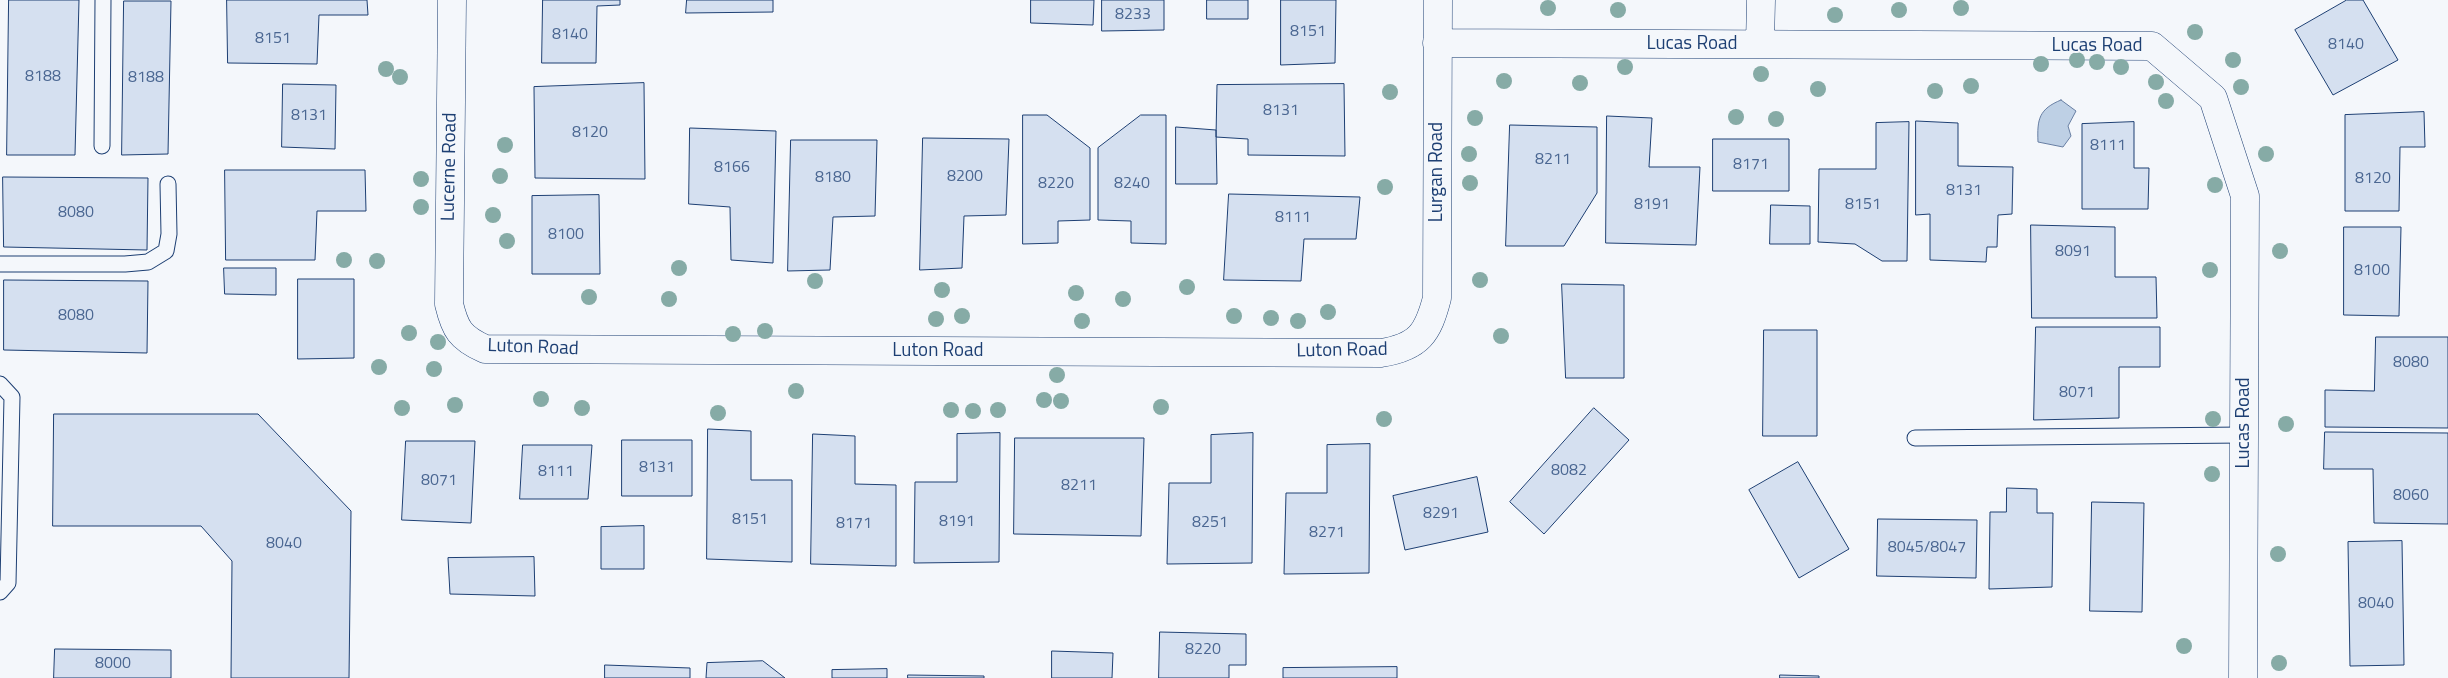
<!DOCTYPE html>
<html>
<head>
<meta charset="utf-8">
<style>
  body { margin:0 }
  canvas { display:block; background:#f4f7fb }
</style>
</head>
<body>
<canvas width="2448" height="678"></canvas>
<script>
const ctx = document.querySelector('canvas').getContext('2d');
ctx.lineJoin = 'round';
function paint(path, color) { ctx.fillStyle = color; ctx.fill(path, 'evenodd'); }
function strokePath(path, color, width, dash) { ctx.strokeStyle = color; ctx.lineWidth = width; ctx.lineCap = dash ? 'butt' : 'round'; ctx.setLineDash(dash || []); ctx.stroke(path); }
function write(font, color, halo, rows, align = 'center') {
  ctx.font = font + ' "Titillium Web",sans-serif'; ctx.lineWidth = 4; ctx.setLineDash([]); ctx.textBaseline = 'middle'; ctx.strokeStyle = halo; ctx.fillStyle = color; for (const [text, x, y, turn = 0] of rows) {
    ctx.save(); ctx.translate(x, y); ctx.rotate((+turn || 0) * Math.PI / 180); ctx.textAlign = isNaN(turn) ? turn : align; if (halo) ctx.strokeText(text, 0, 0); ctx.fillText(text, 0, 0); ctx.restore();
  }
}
const water = new Path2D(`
  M 2061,100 L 2076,111 L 2068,126 L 2071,136 L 2063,147 L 2038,142 C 2037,119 2039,109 2061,100 Z`);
paint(water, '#bed0e5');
strokePath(water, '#687fa3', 1);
const building = new Path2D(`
  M 9,0 L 79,0 L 75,155 L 7,155 Z
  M 227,0 L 367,0 L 368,15 L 319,15 L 317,64 L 228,63 Z
  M 543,0 L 620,0 L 620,5 L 597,6 L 596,63 L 542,63 Z
  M 687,0 L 773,0 L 773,12 L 686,13 Z
  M 1031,0 L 1094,0 L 1093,25 L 1031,23 Z
  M 1102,0 L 1164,0 L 1164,30 L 1102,31 Z
  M 1207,0 L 1248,0 L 1248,19 L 1207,19 Z
  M 1281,0 L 1336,0 L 1335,63 L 1281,65 Z
  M 2347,0 L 2363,0 L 2398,60 L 2333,95 L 2295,30 Z
  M 124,1 L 171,1 L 168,154 L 122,155 Z
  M 644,83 L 645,179 L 535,178 L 534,87 Z
  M 283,84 L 336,85 L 335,149 L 282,147 Z
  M 1344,84 L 1345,156 L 1248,155 L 1248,139 L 1216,137 L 1217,85 Z
  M 2424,112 L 2425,147 L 2400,147 L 2399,211 L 2345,211 L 2345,115 Z
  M 1023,115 L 1047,115 L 1090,148 L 1090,220 L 1058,221 L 1058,243 L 1023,244 Z
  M 1141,115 L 1166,115 L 1166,244 L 1131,243 L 1131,221 L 1098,220 L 1098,148 Z
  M 1607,116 L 1652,118 L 1649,167 L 1700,167 L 1696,245 L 1606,243 Z
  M 1916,121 L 1958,123 L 1958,166 L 2013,167 L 2012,214 L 1998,215 L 1997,247 L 1987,247 L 1986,262 L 1930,260 L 1930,214 L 1916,215 Z
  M 1909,122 L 1907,261 L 1882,261 L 1855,244 L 1818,242 L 1819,169 L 1876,169 L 1876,123 Z
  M 2134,122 L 2134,168 L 2149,168 L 2148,209 L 2082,209 L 2082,124 Z
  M 1510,125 L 1597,127 L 1597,193 L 1564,246 L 1506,246 Z
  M 1176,127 L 1216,130 L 1217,184 L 1176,184 Z
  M 690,128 L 776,131 L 773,263 L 731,260 L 730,207 L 689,204 Z
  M 923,138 L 1009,139 L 1006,215 L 964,216 L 962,268 L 920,270 Z
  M 1713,139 L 1789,139 L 1789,191 L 1713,191 Z
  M 791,140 L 877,140 L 875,216 L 833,217 L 830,270 L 788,271 Z
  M 225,170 L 365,170 L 366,211 L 317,211 L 315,260 L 226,260 Z
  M 3,177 L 148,178 L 147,250 L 4,247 Z
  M 1229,194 L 1360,197 L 1356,239 L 1304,239 L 1301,281 L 1224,280 Z
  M 599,195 L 600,274 L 532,274 L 532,196 Z
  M 1771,205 L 1810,206 L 1810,244 L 1770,244 Z
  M 2031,225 L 2115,227 L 2115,277 L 2156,277 L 2157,318 L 2032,318 Z
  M 2344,227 L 2401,227 L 2399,316 L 2344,315 Z
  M 224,268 L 276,268 L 276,295 L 225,294 Z
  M 298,279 L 354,279 L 354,358 L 298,359 Z
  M 4,280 L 148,281 L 147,353 L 4,350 Z
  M 1562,284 L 1624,285 L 1624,378 L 1566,378 Z
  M 2036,327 L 2160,327 L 2160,367 L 2119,367 L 2119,418 L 2034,420 Z
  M 1764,330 L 1817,330 L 1817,436 L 1763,436 Z
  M 2376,337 L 2448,337 L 2448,428 L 2325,427 L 2325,390 L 2374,391 Z
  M 1594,408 L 1629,440 L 1544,534 L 1510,502 Z
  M 54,414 L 258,414 L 351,511 L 349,678 L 231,678 L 232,561 L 201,526 L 53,526 Z
  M 708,429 L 751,431 L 751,480 L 792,480 L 792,562 L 707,559 Z
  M 2325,432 L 2448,433 L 2448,524 L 2374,523 L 2373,469 L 2324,469 Z
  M 1000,433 L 999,562 L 914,563 L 915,482 L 957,482 L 957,434 Z
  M 1253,433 L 1252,563 L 1167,564 L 1169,483 L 1211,483 L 1211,435 Z
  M 813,434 L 855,436 L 855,484 L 896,485 L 896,566 L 811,564 Z
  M 1015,438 L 1144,438 L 1141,536 L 1014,534 Z
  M 622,440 L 692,440 L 692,496 L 622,496 Z
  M 406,441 L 475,441 L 471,523 L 402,520 Z
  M 1370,444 L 1369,573 L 1284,574 L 1286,493 L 1327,493 L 1327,445 Z
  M 523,445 L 592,445 L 588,499 L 520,499 Z
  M 1798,462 L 1849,549 L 1799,578 L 1749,490 Z
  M 1477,477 L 1488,532 L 1405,550 L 1393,496 Z
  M 2007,488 L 2037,489 L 2037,513 L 2053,513 L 2052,587 L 1989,589 L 1990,512 L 2006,512 Z
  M 2092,502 L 2144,503 L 2142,612 L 2090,611 Z
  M 1878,519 L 1977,520 L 1976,578 L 1877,576 Z
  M 644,526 L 644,569 L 601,569 L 601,527 Z
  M 2402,541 L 2404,665 L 2350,666 L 2348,542 Z
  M 534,557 L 535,596 L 450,594 L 448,558 Z
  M 1160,632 L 1246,634 L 1246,665 L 1229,665 L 1229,678 L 1159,678 Z
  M 55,649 L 171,650 L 171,678 L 54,678 Z
  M 1052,651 L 1113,653 L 1112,678 L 1052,678 Z
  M 763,661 L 785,678 L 706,678 L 707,663 Z
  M 605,665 L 690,668 L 690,678 L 605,678 Z
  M 1397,667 L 1397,678 L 1283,678 L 1283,668 Z
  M 887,669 L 887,678 L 832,678 L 832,670 Z
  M 908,675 L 984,676 L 984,678 L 908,678 Z
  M 1780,675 L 1819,676 L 1819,678 L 1780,678 Z`);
paint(building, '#d5e0f0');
strokePath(building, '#1d3f73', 1);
const lane = new Path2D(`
  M 102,146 L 103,0
  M 0,264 L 125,264 L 148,262 L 166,251 L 169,234 L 168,184
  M 0,384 L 12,397 L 8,583 L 0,592
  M 1915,438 L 2244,435`);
const street = new Path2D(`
  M 452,0 L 449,304 C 455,329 460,338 485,349 L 1381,353 C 1419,347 1428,333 1437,298 L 1438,0
  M 1437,43 L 2152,46 L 2213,98 L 2245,196 L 2243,678
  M 1760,44 L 1761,0`);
strokePath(lane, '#1d3f73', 17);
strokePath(street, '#1d3f73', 29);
strokePath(lane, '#f4f7fb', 15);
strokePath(street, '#f4f7fb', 28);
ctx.fillStyle = '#86aba6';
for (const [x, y] of [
  [1548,8],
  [1961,8],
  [1618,10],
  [1899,10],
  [1835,15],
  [2195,32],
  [2077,60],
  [2233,60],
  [2097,62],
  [2041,64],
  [1625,67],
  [2121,67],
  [386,69],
  [1761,74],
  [400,77],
  [1504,81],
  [2156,82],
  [1580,83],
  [1971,86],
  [2241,87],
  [1818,89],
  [1935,91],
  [1390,92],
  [2166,101],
  [1736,117],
  [1475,118],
  [1776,119],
  [505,145],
  [1469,154],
  [2266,154],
  [500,176],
  [421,179],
  [1470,183],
  [2215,185],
  [1385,187],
  [421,207],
  [493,215],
  [507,241],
  [2280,251],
  [344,260],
  [377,261],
  [679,268],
  [2210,270],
  [1480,280],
  [815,281],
  [1187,287],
  [942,290],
  [1076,293],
  [589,297],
  [669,299],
  [1123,299],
  [1328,312],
  [962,316],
  [1234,316],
  [1271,318],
  [936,319],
  [1082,321],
  [1298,321],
  [765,331],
  [409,333],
  [733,334],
  [1501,336],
  [438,342],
  [379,367],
  [434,369],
  [1057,375],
  [796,391],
  [541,399],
  [1044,400],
  [1061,401],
  [455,405],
  [1161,407],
  [402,408],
  [582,408],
  [951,410],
  [998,410],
  [973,411],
  [718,413],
  [1384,419],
  [2213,419],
  [2286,424],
  [2212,474],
  [2278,554],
  [2184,646],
  [2279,663]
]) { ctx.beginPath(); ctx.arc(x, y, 8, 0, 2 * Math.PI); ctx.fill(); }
write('16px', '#4b6792', null, [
  ["8233",1133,15],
  ["8151",1308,32],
  ["8140",570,35],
  ["8151",273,39],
  ["8140",2346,45],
  ["8188",43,77],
  ["8188",146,78],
  ["8131",1281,111],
  ["8131",309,116],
  ["8120",590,133],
  ["8111",2108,146],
  ["8211",1553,160],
  ["8171",1751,165],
  ["8166",732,168],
  ["8200",965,177],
  ["8180",833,178],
  ["8120",2373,179],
  ["8220",1056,184],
  ["8240",1132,184],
  ["8131",1964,191],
  ["8191",1652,205],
  ["8151",1863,205],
  ["8080",76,213],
  ["8111",1293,218],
  ["8100",566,235],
  ["8091",2073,252],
  ["8100",2372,271],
  ["8080",76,316],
  ["8080",2411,363],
  ["8071",2077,393],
  ["8131",657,468],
  ["8082",1569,471],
  ["8111",556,472],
  ["8071",439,481],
  ["8211",1079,486],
  ["8060",2411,496],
  ["8291",1441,514],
  ["8151",750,520],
  ["8191",957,522],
  ["8251",1210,523],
  ["8171",854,524],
  ["8271",1327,533],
  ["8040",284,544],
  ["8045/8047",1927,548],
  ["8040",2376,604],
  ["8220",1203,650],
  ["8000",113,664]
]);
write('19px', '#1d3f73', '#f4f7fb', [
  ["Lucas Road",1692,44],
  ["Lucas Road",2097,46],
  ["Lucerne Road",450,167,-89],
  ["Lurgan Road",1437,172,-90],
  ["Luton Road",533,348,2],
  ["Luton Road",938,351],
  ["Luton Road",1342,351,-1],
  ["Lucas Road",2244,423,-90]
]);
</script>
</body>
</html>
